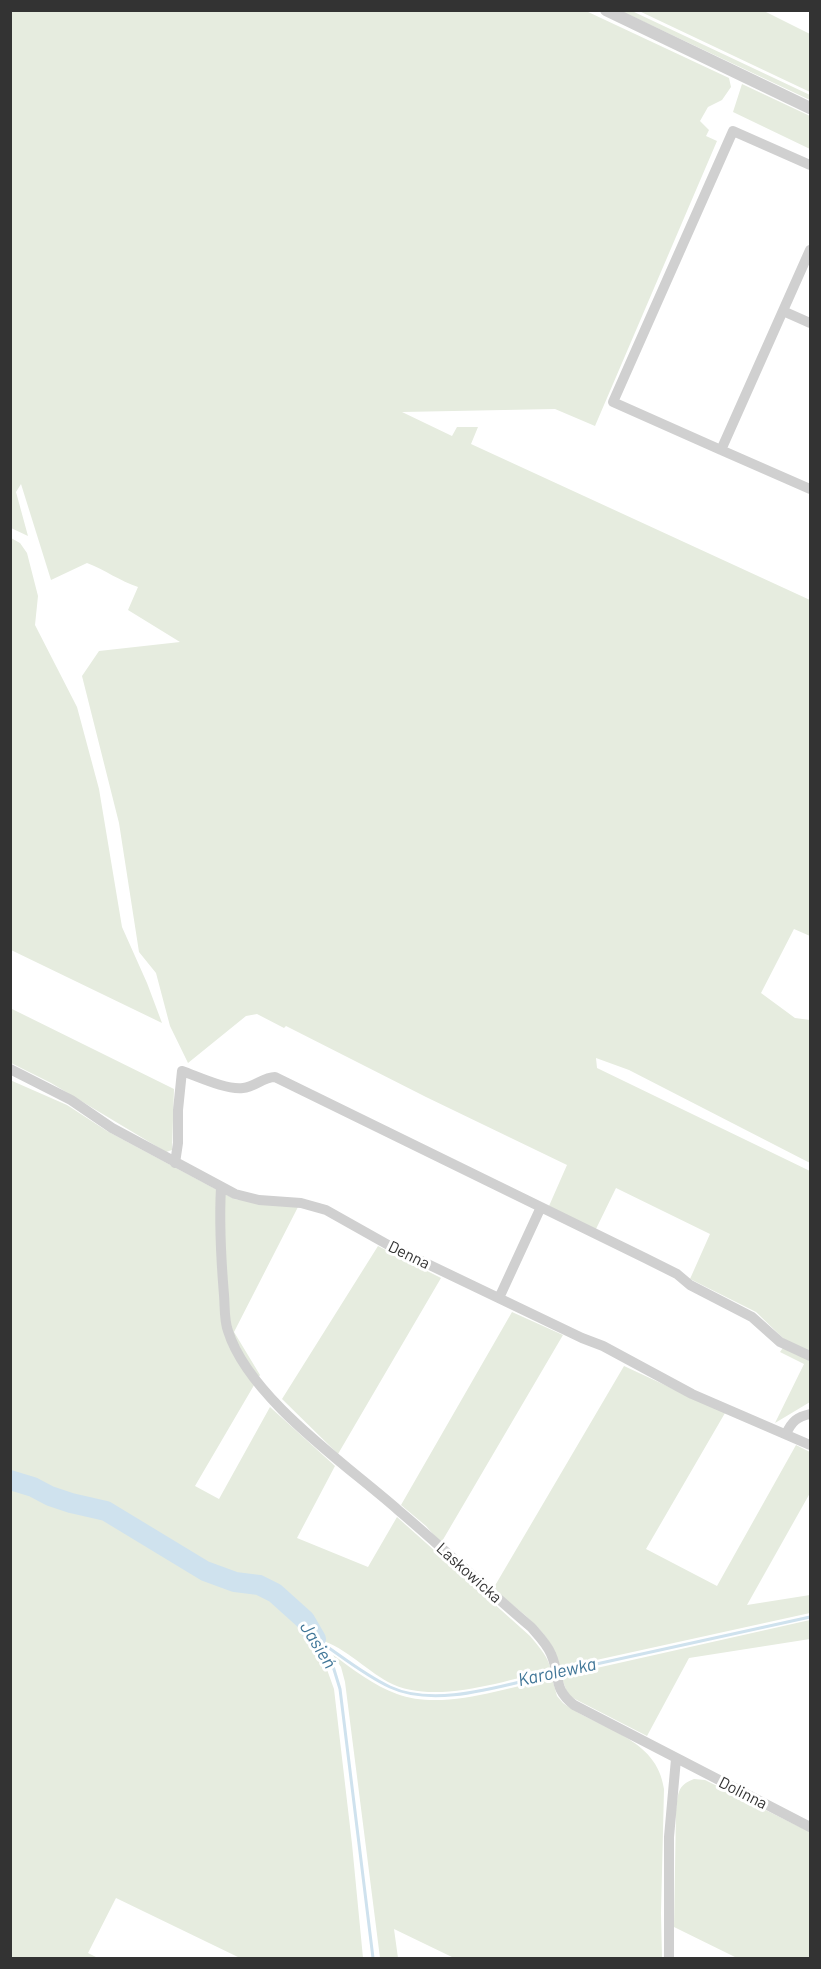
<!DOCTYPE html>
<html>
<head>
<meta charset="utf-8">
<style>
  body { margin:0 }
  #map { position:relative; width:821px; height:1969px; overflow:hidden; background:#fff; font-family:Barlow,sans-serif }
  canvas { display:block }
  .frame { position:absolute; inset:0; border:12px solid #333; pointer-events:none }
</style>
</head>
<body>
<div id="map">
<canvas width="821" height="1969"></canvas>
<div class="frame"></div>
</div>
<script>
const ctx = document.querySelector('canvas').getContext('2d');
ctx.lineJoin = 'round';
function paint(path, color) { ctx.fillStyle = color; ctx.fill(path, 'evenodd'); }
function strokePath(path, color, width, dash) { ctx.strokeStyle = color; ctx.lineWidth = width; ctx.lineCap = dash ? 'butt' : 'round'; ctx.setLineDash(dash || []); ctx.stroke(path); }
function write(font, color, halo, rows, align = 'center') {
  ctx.font = font + ' Barlow,sans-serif'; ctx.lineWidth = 6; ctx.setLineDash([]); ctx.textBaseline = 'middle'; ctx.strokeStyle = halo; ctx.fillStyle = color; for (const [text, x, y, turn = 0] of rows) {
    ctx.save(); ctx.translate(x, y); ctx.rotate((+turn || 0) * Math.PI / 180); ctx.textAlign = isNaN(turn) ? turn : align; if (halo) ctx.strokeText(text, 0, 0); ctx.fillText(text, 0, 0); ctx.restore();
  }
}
paint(new Path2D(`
  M 11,11 L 586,11 L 729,78 L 731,87 L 722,100 L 708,107 L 700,121 L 709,130 L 706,136 L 717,141 L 595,426 L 555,409 L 402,412 L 452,436 L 457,427 L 478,427 L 471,444 L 810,600 L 810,936 L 794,929 L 761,993 L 795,1018 L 810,1020 L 810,1163 L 629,1070 L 596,1058 L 597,1068 L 810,1171 L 810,1402 L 775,1423 L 804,1364 L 780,1352 L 787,1342 L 756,1312 L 690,1279 L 710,1234 L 616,1188 L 595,1231 L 549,1206 L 567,1165 L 426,1097 L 286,1026 L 284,1028 L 257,1014 L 246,1016 L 188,1063 L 170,1026 L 156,973 L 139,952 L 119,823 L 82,676 L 99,651 L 180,642 L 128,610 L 138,587 C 120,581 105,570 87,563 L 51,580 L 21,484 L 16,492 L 28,536 L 11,528 Z
  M 621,11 L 632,11 L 810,95 L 810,100 Z
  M 639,11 L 764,11 L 810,34 L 810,92 Z
  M 742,84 L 810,116 L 810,149 L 733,112 Z
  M 11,538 L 20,543 L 27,553 L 38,596 L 35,625 L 77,707 L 99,789 L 122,927 L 147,983 L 162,1023 L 11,950 Z
  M 10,1008 L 174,1089 L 172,1150 L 166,1152 L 51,1083 L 11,1063 Z
  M 10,1080 L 67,1105 L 107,1131 L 234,1199 L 298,1207 L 234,1332 L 260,1375 L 195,1486 L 219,1499 L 270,1407 L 335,1466 L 297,1538 L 368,1567 L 397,1517 L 530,1636 C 539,1647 548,1656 551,1670 C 503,1681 433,1706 388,1682 C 366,1670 340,1643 316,1639 L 334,1689 L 352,1844 L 363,1958 L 240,1958 L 116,1898 L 88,1953 L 98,1958 L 11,1958 Z
  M 378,1246 L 441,1278 L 338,1454 L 282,1399 Z
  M 512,1312 L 563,1335 L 441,1543 L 426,1526 L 401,1505 Z
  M 624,1366 L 725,1413 L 646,1549 L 717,1586 L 796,1445 L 810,1452 L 810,1493 L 747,1605 L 810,1595 L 810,1613 L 560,1668 C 553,1632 520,1612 493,1589 Z
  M 810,1620 L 810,1639 L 689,1658 L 647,1736 L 571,1697 L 567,1692 L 561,1676 Z
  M 333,1655 C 353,1669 374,1686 397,1694 C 442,1711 506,1688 552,1678 L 557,1696 L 563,1703 C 600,1730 657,1737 664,1789 L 661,1913 L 662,1958 L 454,1958 L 394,1929 L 398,1958 L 380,1958 L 345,1682 L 341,1667 Z
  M 694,1779 L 705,1780 L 810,1832 L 810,1958 L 737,1958 L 674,1927 L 676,1811 C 678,1794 677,1785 694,1779 Z`), '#e6ecdf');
strokePath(new Path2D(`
  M 316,1639 C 340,1655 364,1675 390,1687 C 437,1709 505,1684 554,1674
  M 317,1640 L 332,1663 L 340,1689 L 373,1958
  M 560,1672 L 810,1617`), '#cfe2ee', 3);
strokePath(new Path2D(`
  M 10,1480 L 33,1487 L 50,1496 L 71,1503 L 106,1511 L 205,1571 L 235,1582 L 259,1585 L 275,1593 L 305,1620 L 316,1639`), '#cfe2ee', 20);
strokePath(new Path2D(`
  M 810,250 L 721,450 L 810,489
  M 783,311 L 810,323
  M 721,450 L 613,402 L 733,131 L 810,165
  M 10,1069 L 71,1100 L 112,1128 L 235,1194 L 259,1200 L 301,1203 L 326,1210 L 390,1246 L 582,1338 L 603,1346 L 692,1394 L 810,1445
  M 175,1163 L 178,1143 L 178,1110 L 182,1071 C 199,1077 226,1090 243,1088 C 255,1087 263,1077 275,1077 L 645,1258 L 677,1274 L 690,1285 L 752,1317 L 780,1342 L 810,1356
  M 221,1187 C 219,1223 221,1259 224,1295 C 225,1307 224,1320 228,1331 C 249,1398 347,1465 398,1510 C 443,1548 486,1589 531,1627 C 538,1635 547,1644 551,1654 C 561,1676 552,1688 574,1705 L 810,1827
  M 499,1298 L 541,1207
  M 786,1434 C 792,1421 797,1417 810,1414
  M 669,1958 L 669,1837 L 676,1759`), '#d0d0d0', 10);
strokePath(new Path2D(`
  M 606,10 L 810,108`), '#d0d0d0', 12);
write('16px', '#333', '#fff', [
  ["Denna",409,1255,26],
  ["Laskowicka",469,1573,42],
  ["Dolinna",743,1793,27]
]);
write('italic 18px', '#3f7597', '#fff', [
  ["Jasień",318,1645,58],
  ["Karolewka",557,1672,-12]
]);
</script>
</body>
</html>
